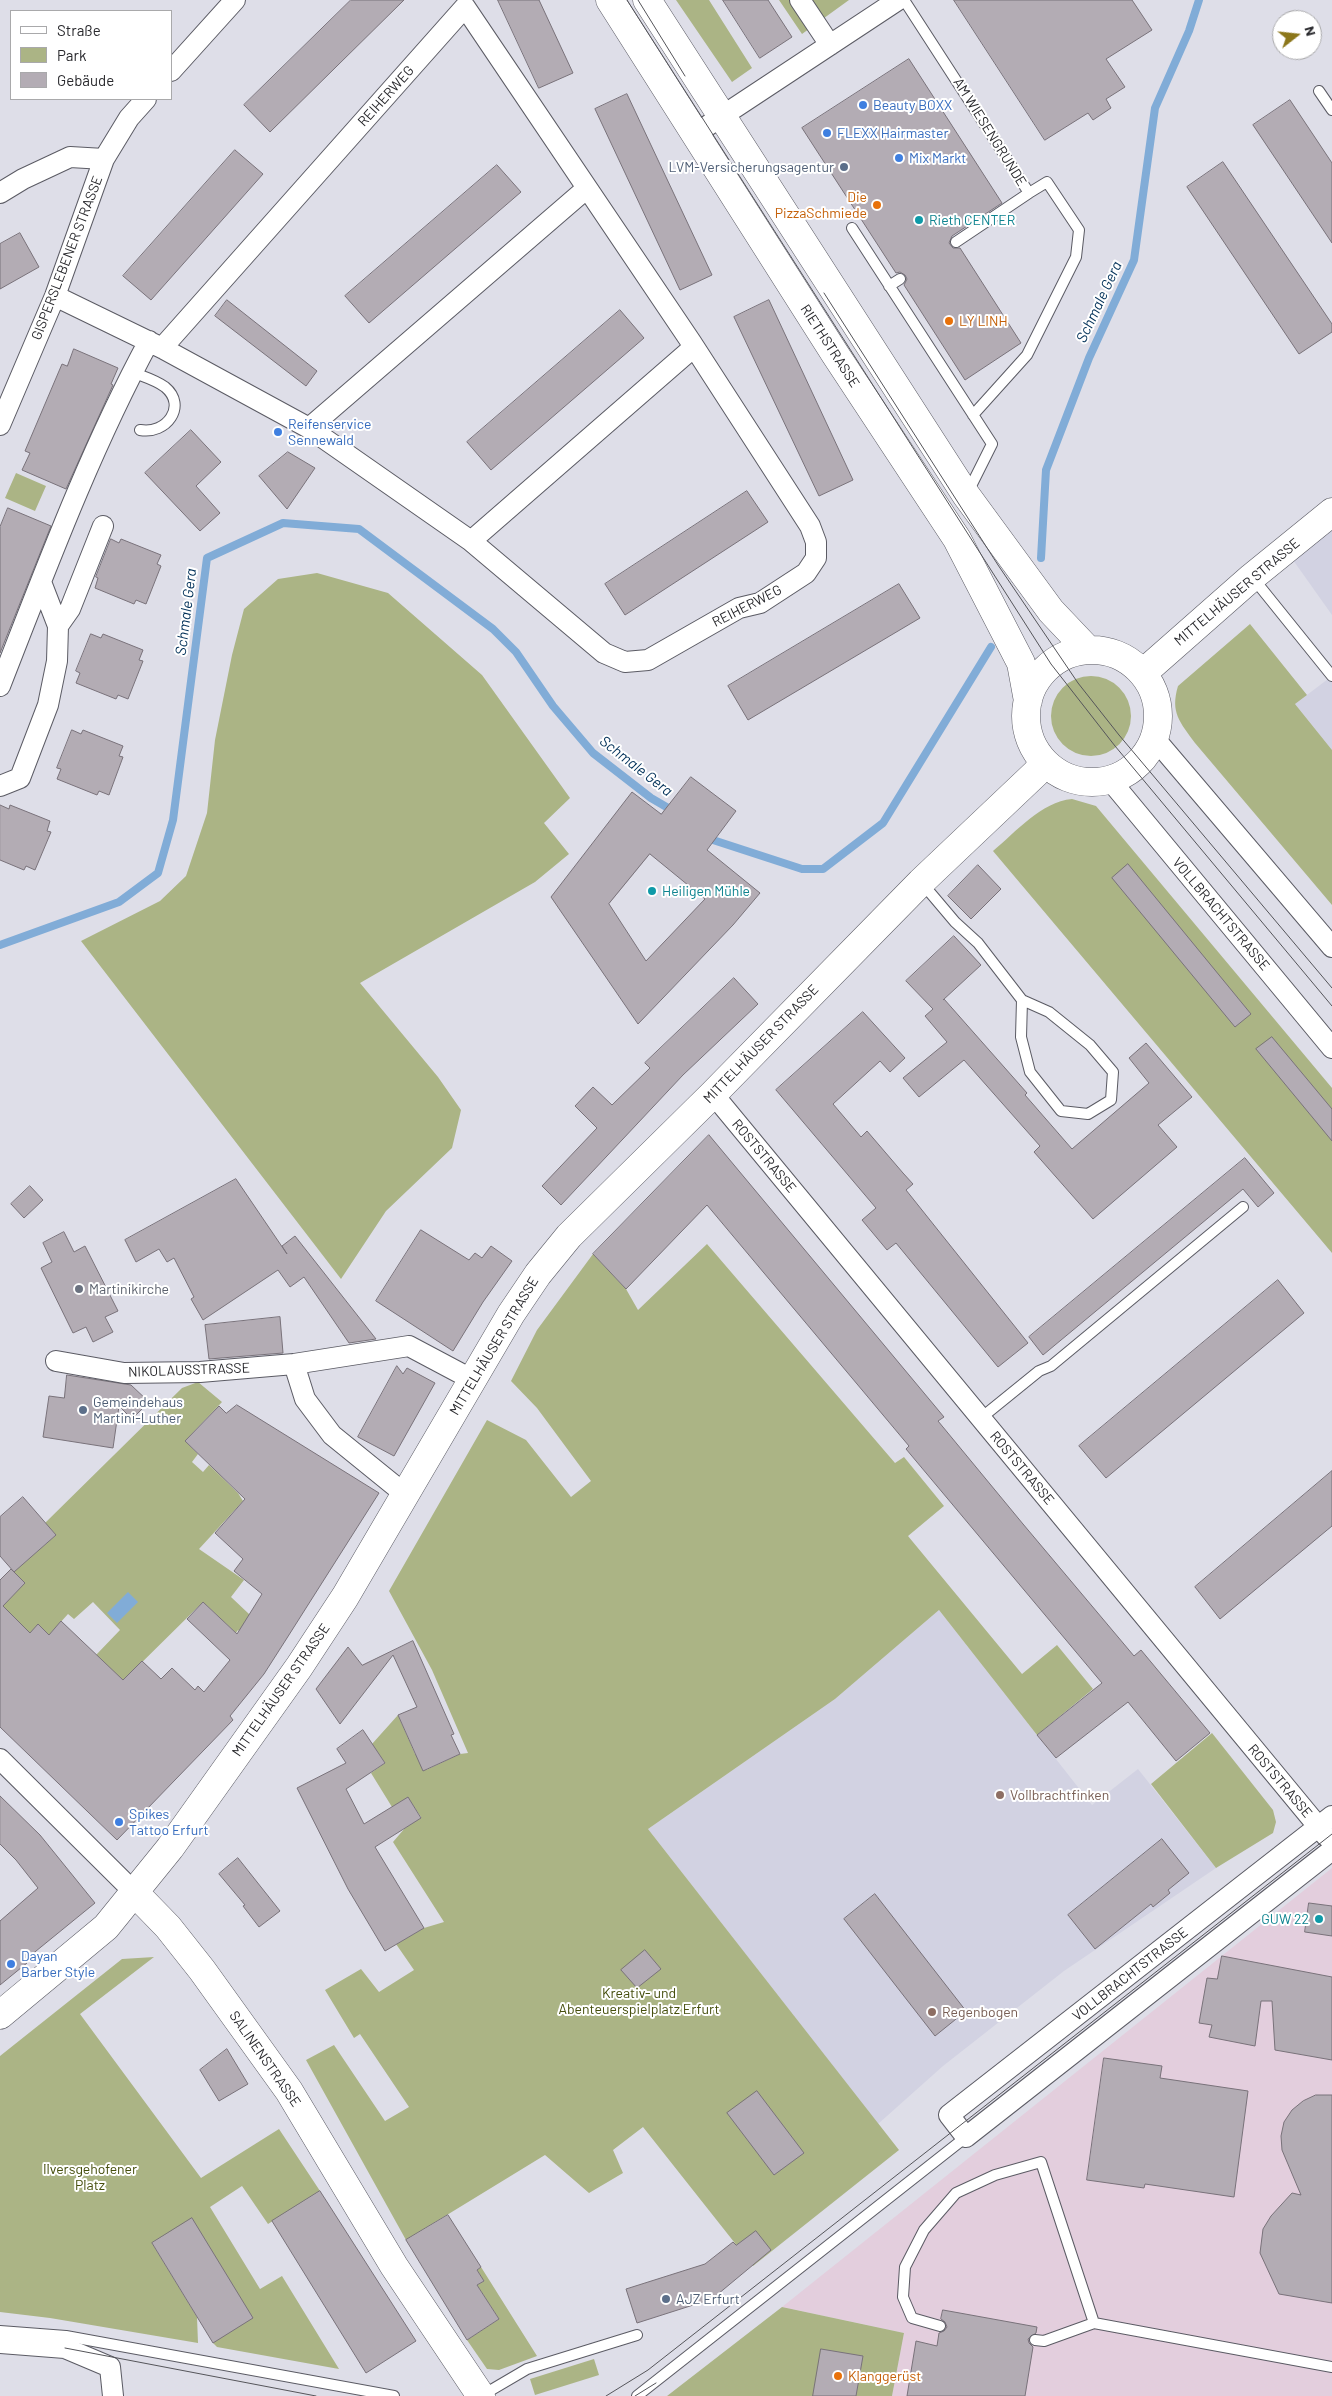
<!DOCTYPE html>
<html>
<head>
<meta charset="utf-8">
<style>
  body { margin:0 }
  #map { position:relative; width:1332px; height:2396px; overflow:hidden; background:#dedee8; font-family:Barlow,sans-serif }
  canvas { display:block }
  .legend { position:absolute; left:10px; top:10px; width:162px; height:90px; box-sizing:border-box; background:#fff; border:1px solid #a9a9ab; margin:0; padding:6px 9px; list-style:none; font-size:15px; color:#29292d }
  .legend li { display:flex; align-items:center; gap:10px; height:25px }
  .legend b { width:25px; border:1px solid #a9a9ab }
  .north { position:absolute; left:1272px; top:10px; width:50px; height:50px; box-sizing:border-box; background:#fff; border:1px solid #a9a9ab; border-radius:50%; rotate:74deg; font-size:14px; font-weight:700; line-height:20px; text-align:center; color:#29292d }
  .north::after { content:''; display:block; margin:auto; width:18px; height:22px; background:#8c771b; clip-path:polygon(50% 0,100% 100%,50% 72%,0 100%) }
</style>
</head>
<body>
<div id="map">
<canvas width="1332" height="2396"></canvas>
<ul class="legend">
<li><b style="height:6px;background:#fff"></b>Straße</li>
<li><b style="height:14px;background:#abb485"></b>Park</li>
<li><b style="height:14px;background:#b3acb4"></b>Gebäude</li>
</ul>
<div class="north">N</div>
</div>
<script>
const ctx = document.querySelector('canvas').getContext('2d');
ctx.lineJoin = 'round';
function paint(path, color) { ctx.fillStyle = color; ctx.fill(path, 'evenodd'); }
function strokePath(path, color, width, dash) { ctx.strokeStyle = color; ctx.lineWidth = width; ctx.lineCap = dash ? 'butt' : 'round'; ctx.setLineDash(dash || []); ctx.stroke(path); }
function write(font, color, halo, rows, align = 'center') {
  ctx.font = font + ' Barlow,sans-serif'; ctx.lineWidth = 4; ctx.setLineDash([]); ctx.textBaseline = 'middle'; ctx.strokeStyle = halo; ctx.fillStyle = color; for (const [text, x, y, turn = 0] of rows) {
    ctx.save(); ctx.translate(x, y); ctx.rotate((+turn || 0) * Math.PI / 180); ctx.textAlign = isNaN(turn) ? turn : align; if (halo) ctx.strokeText(text, 0, 0); ctx.fillText(text, 0, 0); ctx.restore();
  }
}
paint(new Path2D(`
  M 1332,530 L 1332,615 L 1293,560 Z
  M 1332,676 L 1332,750 L 1295,704 Z
  M 939,1610 L 1092,1805 L 1138,1769 L 1216,1868 L 1064,1971 L 943,2066 L 878,2124 L 648,1829 L 835,1699 Z`), '#d2d2e2');
paint(new Path2D(`
  M 1332,1868 L 1332,2396 L 892,2396 L 904,2333 L 782,2307 Z`), '#e3cedd');
paint(new Path2D(`
  M 676,0 L 709,0 L 752,68 L 732,82 Z
  M 779,0 L 849,0 L 802,34 Z
  M 16,473 L 46,486 L 35,511 L 5,498 Z
  M 317,573 L 388,593 L 482,675 L 570,798 L 544,823 L 569,854 L 535,882 L 360,983 L 438,1077 L 461,1110 L 452,1148 L 386,1211 L 341,1279 L 81,941 L 160,901 L 186,876 L 207,813 L 215,740 L 232,655 L 244,609 L 278,579 Z
  M 1250,624 L 1307,695 L 1295,704 L 1332,750 L 1332,905 L 1195,743 C 1180,722 1170,713 1178,686 Z
  M1051 716a40 40 0 1 1 80 0a40 40 0 1 1-80 0Z
  M 1072,799 L 1096,806 L 1332,1088 L 1332,1253 L 993,851 C 1016,832 1041,802 1072,799 Z
  M 707,1244 L 895,1463 L 904,1457 L 944,1506 L 908,1536 L 1022,1674 L 1057,1645 L 1093,1689 L 1037,1735 L 939,1610 L 835,1699 L 648,1829 L 899,2150 L 753,2266 L 643,2127 L 613,2150 L 623,2173 L 589,2193 L 545,2155 L 406,2240 L 306,2060 L 334,2045 L 385,2121 L 409,2107 L 360,2034 L 354,2038 L 325,1990 L 361,1969 L 379,1992 L 414,1970 L 396,1944 L 424,1928 L 444,1922 L 393,1842 L 405,1828 L 421,1817 L 408,1798 L 392,1807 L 371,1773 L 385,1763 L 372,1744 L 398,1715 L 415,1754 L 419,1753 L 426,1770 L 460,1754 L 468,1753 L 432,1670 L 389,1591 L 487,1420 L 526,1440 L 571,1497 L 591,1481 L 537,1408 L 511,1381 L 537,1330 L 593,1254 L 626,1289 L 638,1310 Z
  M 198,1382 L 222,1402 L 185,1441 L 198,1454 L 192,1462 L 203,1472 L 209,1465 L 238,1493 L 243,1501 L 199,1549 L 244,1580 L 231,1597 L 249,1614 L 259,1620 L 247,1639 L 238,1630 L 236,1633 L 203,1602 L 123,1681 L 96,1655 L 120,1630 L 93,1602 L 74,1619 L 68,1614 L 49,1635 L 38,1625 L 30,1633 L 16,1619 L 0,1608 L 25,1583 L 13,1572 L 56,1535 L 45,1523 L 182,1388 Z
  M 1212,1733 L 1273,1810 L 1276,1822 L 1273,1833 L 1216,1868 L 1151,1784 Z
  M 154,1957 L 80,2014 L 201,2178 L 279,2129 L 320,2191 L 268,2224 L 242,2186 L 210,2207 L 260,2289 L 282,2276 L 339,2369 L 217,2347 L 213,2343 L 192,2219 L 152,2243 L 197,2317 L 198,2343 L 50,2318 L 0,2312 L 0,2056 L 122,1959 Z
  M 481,2267 L 537,2356 L 499,2370 L 487,2369 L 467,2340 L 499,2319 L 477,2285 L 484,2281 L 477,2270 Z
  M 782,2307 L 904,2333 L 892,2396 L 667,2396 Z
  M 594,2359 L 599,2375 L 535,2395 L 530,2379 Z`), '#abb485');
paint(new Path2D(`
  M 128,1592 L 138,1602 L 117,1623 L 107,1613 Z`), '#81acd7');
strokePath(new Path2D(`
  M 1041,558 L 1046,470 L 1089,358 L 1134,260 L 1155,108 L 1189,31 L 1199,0
  M 706,835 L 713,840 L 802,869 L 823,869 L 883,823 L 991,647
  M 0,945 L 119,902 L 158,873 L 173,820 L 207,558 L 283,523 L 359,529 L 493,629 L 516,652 L 553,706 L 593,753 L 651,798 L 675,812`), '#81acd7', 8);
const building = new Path2D(`
  M 351,0 L 404,0 L 270,132 L 244,105 Z
  M 498,0 L 539,0 L 573,73 L 539,88 Z
  M 723,0 L 768,0 L 792,37 L 760,58 Z
  M 954,0 L 1132,0 L 1152,30 L 1106,59 L 1125,87 L 1106,99 L 1111,108 L 1093,120 L 1088,113 L 1045,140 Z
  M 909,59 L 1002,203 L 952,236 L 949,243 L 953,248 L 960,248 L 1021,343 L 965,380 L 904,285 L 907,279 L 905,275 L 900,272 L 896,273 L 802,128 Z
  M 627,94 L 712,275 L 680,290 L 595,109 Z
  M 1290,100 L 1332,163 L 1332,243 L 1253,125 Z
  M 235,150 L 263,174 L 151,300 L 123,276 Z
  M 1223,162 L 1332,324 L 1332,332 L 1299,354 L 1187,187 Z
  M 497,165 L 521,192 L 369,323 L 345,296 Z
  M 20,233 L 39,267 L 0,289 L 0,244 Z
  M 227,300 L 317,371 L 306,386 L 215,316 Z
  M 769,300 L 853,480 L 819,496 L 734,317 Z
  M 620,310 L 644,338 L 491,470 L 467,442 Z
  M 74,349 L 118,368 L 111,384 L 113,385 L 66,489 L 22,470 L 30,453 L 25,451 L 62,364 L 67,366 Z
  M 191,430 L 221,462 L 196,486 L 220,513 L 200,531 L 145,473 Z
  M 288,452 L 315,468 L 287,509 L 259,476 Z
  M 747,491 L 768,522 L 625,615 L 605,584 Z
  M 8,508 L 51,526 L 0,653 L 0,527 Z
  M 111,539 L 119,543 L 121,539 L 161,555 L 157,564 L 161,566 L 146,604 L 136,600 L 134,604 L 95,588 L 98,578 L 96,577 Z
  M 899,584 L 920,618 L 748,720 L 728,686 Z
  M 91,634 L 101,638 L 103,634 L 143,650 L 139,660 L 143,661 L 128,699 L 118,695 L 116,699 L 76,683 L 80,673 L 76,671 Z
  M 72,730 L 81,734 L 83,730 L 123,746 L 119,756 L 123,757 L 109,795 L 99,791 L 97,795 L 57,779 L 61,769 L 57,768 Z
  M 691,777 L 736,811 L 707,850 L 760,893 L 733,925 L 638,1024 L 551,897 L 632,792 L 661,814 ZM 650,854 L 705,899 L 646,961 L 609,904 Z
  M 0,805 L 9,809 L 10,805 L 50,821 L 47,831 L 51,832 L 35,870 L 26,866 L 24,870 L 0,860 Z
  M 1128,864 L 1251,1014 L 1235,1027 L 1112,878 Z
  M 978,865 L 1001,889 L 971,919 L 948,896 Z
  M 954,936 L 981,965 L 943,1000 L 944,999 L 1027,1093 L 1025,1095 L 1072,1149 L 1149,1083 L 1129,1058 L 1146,1043 L 1192,1097 L 1158,1125 L 1177,1147 L 1093,1219 L 1034,1152 L 1040,1146 L 964,1060 L 919,1097 L 903,1078 L 947,1042 L 925,1016 L 933,1009 L 906,981 Z
  M 734,978 L 758,1004 L 683,1075 L 561,1205 L 542,1186 L 597,1128 L 575,1106 L 593,1087 L 612,1105 L 650,1068 L 645,1063 Z
  M 863,1012 L 905,1058 L 890,1072 L 880,1061 L 833,1104 L 861,1137 L 867,1131 L 903,1173 L 913,1184 L 906,1190 L 1028,1343 L 998,1367 L 896,1243 L 887,1250 L 862,1220 L 876,1208 L 776,1090 Z
  M 1272,1037 L 1332,1109 L 1332,1141 L 1256,1049 Z
  M 709,1135 L 944,1417 L 938,1421 L 1023,1524 L 1134,1656 L 1141,1650 L 1210,1733 L 1176,1761 L 1128,1702 L 1056,1758 L 1037,1735 L 1102,1683 L 906,1449 L 909,1446 L 707,1205 L 626,1289 L 593,1254 Z
  M 1245,1158 L 1274,1193 L 1258,1207 L 1243,1189 L 1043,1355 L 1029,1337 Z
  M 236,1179 L 287,1254 L 282,1246 L 295,1236 L 376,1339 L 349,1343 L 304,1277 L 290,1287 L 278,1270 L 203,1320 L 191,1299 L 194,1297 L 174,1258 L 167,1262 L 159,1249 L 136,1262 L 125,1240 Z
  M 30,1186 L 43,1200 L 24,1218 L 11,1204 Z
  M 421,1230 L 469,1260 L 475,1253 L 482,1258 L 491,1246 L 512,1261 L 483,1302 L 453,1351 L 376,1301 Z
  M 64,1232 L 74,1252 L 85,1246 L 118,1311 L 105,1317 L 113,1332 L 93,1342 L 86,1327 L 73,1333 L 41,1268 L 52,1262 L 43,1243 Z
  M 1278,1280 L 1304,1313 L 1106,1478 L 1079,1446 Z
  M 280,1317 L 283,1353 L 209,1359 L 205,1325 Z
  M 397,1366 L 403,1374 L 407,1368 L 435,1383 L 394,1456 L 358,1437 Z
  M 67,1375 L 131,1385 L 149,1402 L 132,1419 L 119,1406 L 113,1448 L 43,1437 L 49,1396 L 64,1398 Z
  M 237,1405 L 379,1493 L 287,1638 L 264,1674 L 230,1716 L 233,1720 L 117,1840 L 0,1727 L 0,1580 L 11,1569 L 25,1583 L 3,1606 L 30,1633 L 38,1624 L 49,1635 L 61,1621 L 123,1680 L 142,1661 L 161,1679 L 172,1668 L 195,1690 L 198,1686 L 204,1692 L 230,1660 L 187,1619 L 203,1602 L 237,1634 L 262,1594 L 234,1571 L 243,1559 L 215,1533 L 245,1499 L 185,1441 L 219,1406 L 226,1413 Z
  M 1332,1471 L 1332,1526 L 1220,1619 L 1195,1587 Z
  M 23,1497 L 56,1535 L 14,1572 L 0,1556 L 0,1517 Z
  M 413,1641 L 454,1734 L 451,1735 L 460,1754 L 423,1771 L 398,1715 L 417,1707 L 393,1655 L 340,1724 L 316,1689 L 348,1647 L 362,1665 Z
  M 363,1730 L 385,1763 L 346,1789 L 364,1824 L 408,1797 L 421,1818 L 375,1847 L 424,1928 L 385,1951 L 348,1889 L 297,1788 L 346,1763 L 337,1749 Z
  M 0,1796 L 40,1835 L 95,1903 L 25,1960 L 27,1963 L 0,1985 L 0,1921 L 38,1888 L 16,1860 L 0,1844 Z
  M 1162,1839 L 1189,1873 L 1168,1890 L 1170,1893 L 1153,1907 L 1151,1904 L 1095,1949 L 1068,1915 Z
  M 238,1858 L 280,1911 L 259,1927 L 243,1906 L 245,1905 L 219,1874 Z
  M 875,1894 L 966,2011 L 935,2036 L 844,1919 Z
  M 1309,1903 L 1332,1906 L 1332,1936 L 1305,1932 Z
  M 645,1950 L 661,1969 L 637,1988 L 621,1970 Z
  M 1222,1956 L 1332,1977 L 1332,2060 L 1275,2050 L 1272,2001 L 1261,2001 L 1255,2046 L 1209,2037 L 1212,2025 L 1199,2023 L 1207,1978 L 1217,1979 Z
  M 227,2049 L 248,2084 L 219,2101 L 200,2070 Z
  M 1104,2058 L 1162,2066 L 1160,2078 L 1248,2091 L 1234,2197 L 1145,2184 L 1144,2188 L 1087,2180 Z
  M 757,2091 L 804,2153 L 774,2175 L 727,2113 Z
  M 1316,2095 L 1332,2095 L 1332,2303 L 1279,2294 L 1260,2253 L 1263,2229 L 1271,2216 L 1292,2193 L 1301,2195 L 1282,2150 L 1281,2136 L 1284,2122 L 1292,2110 L 1303,2101 Z
  M 320,2191 L 416,2341 L 366,2373 L 272,2221 Z
  M 448,2215 L 481,2267 L 477,2270 L 484,2281 L 477,2285 L 499,2319 L 467,2340 L 406,2240 Z
  M 192,2218 L 253,2318 L 213,2343 L 152,2243 Z
  M 756,2231 L 771,2250 L 712,2299 L 637,2323 L 626,2289 L 705,2264 L 733,2242 L 736,2245 Z
  M 943,2310 L 1037,2327 L 1036,2333 L 1028,2339 L 1029,2343 L 1033,2347 L 1025,2396 L 907,2396 L 916,2341 L 937,2346 L 939,2333 L 944,2331 L 947,2327 L 945,2322 L 941,2319 Z
  M 821,2349 L 863,2356 L 856,2396 L 813,2396 Z`);
paint(building, '#b3acb4');
strokePath(building, '#79727a', 1);
const lane = new Path2D(`
  M 904,0 L 1029,193 L 1047,182 L 1079,230 L 1076,257 L 1027,355 L 973,415
  M 1319,91 L 1332,110
  M 852,228 L 992,444 L 968,492
  M 956,242 L 1029,193
  M 889,286 L 900,279
  M 132,372 C 142,376 156,380 165,387 C 188,406 166,435 140,430
  M 1253,578 L 1332,676
  M 922,883 L 955,922 L 978,943 L 1022,1000 L 1049,1012 L 1090,1045 L 1113,1072 L 1111,1100 L 1088,1114 L 1061,1111 L 1030,1072 L 1021,1037 L 1022,1000
  M 981,1418 L 1039,1371 L 1051,1366 L 1243,1207
  M 940,2326 L 912,2318 L 903,2297 L 905,2267 L 924,2230 L 956,2193 L 995,2175 L 1041,2162 L 1094,2323
  M 0,2331 L 66,2336 L 394,2396
  M 1035,2340 L 1044,2341 L 1094,2323 L 1332,2367
  M 481,2396 L 527,2369 L 637,2335
  M 637,2396 L 966,2137`);
const street = new Path2D(`
  M 800,0 L 830,45
  M 171,71 L 235,0
  M 695,134 L 898,0
  M 0,193 L 23,179 L 70,157 L 104,159
  M 55,296 L 162,348 L 309,428 L 471,541 L 604,653 L 625,662 L 648,660 L 739,608 L 760,603 L 806,573 L 816,558 L 816,542 L 810,526 L 691,342 L 465,7 L 162,348
  M 0,425 L 55,296 L 104,159 L 129,118 L 146,99
  M 309,428 L 586,189
  M 471,541 L 694,347
  M 58,626 L 70,609 L 103,526
  M 0,686 C 45,571 90,450 149,341
  M 1155,739 L 1332,947
  M 1110,780 L 1332,1048
  M 0,786 L 20,778 L 48,705 L 57,661 L 58,626 L 41,582
  M 713,1094 L 1326,1836
  M 56,1361 L 124,1373 L 200,1372 L 294,1364 L 409,1346 L 473,1380
  M 294,1364 L 305,1399 L 332,1435 L 406,1495
  M 0,1759 L 135,1893
  M 1332,1816 L 949,2115 L 966,2137 L 1332,1850
  M 0,2343 L 65,2348 L 110,2367 L 113,2396`);
const secondary = new Path2D(`
  M 610,0 L 835,354 L 957,539 L 1021,663 L 1028,701
  M 647,0 L 966,495 L 1051,611 L 1088,650
  M1026 716a66 66 0 1 1 132 0a66 66 0 1 1-132 0Z
  M 1143,673 L 1252,577 L 1332,512
  M 135,1893 L 168,1927 L 202,1970 L 289,2091 L 394,2266 L 481,2396
  M 0,2015 L 106,1927 L 170,1848 L 299,1667 L 345,1597 L 511,1314 L 538,1274 L 569,1236 L 713,1094 L 921,882 L 1036,773 L 1044,762`);
strokePath(lane, '#5b5b64', 12);
strokePath(street, '#5b5b64', 22);
strokePath(secondary, '#5b5b64', 29);
strokePath(lane, '#fff', 10);
strokePath(street, '#fff', 20);
strokePath(secondary, '#fff', 28);
strokePath(new Path2D(`
  M 627,0 L 1051,664 L 1115,746 L 1332,1006
  M 638,0 L 685,76
  M 824,293 L 998,565 L 1078,683 L 1119,735 L 1332,988
  M 65,2348 L 316,2396
  M 606,2396 L 648,2370 L 1332,1834
  M 635,2396 L 656,2383`), '#55555a', 1);
for (const [x, y, r, color] of [
  [863,105,5,"#3f7fe0"],
  [827,133,5,"#3f7fe0"],
  [899,158,5,"#3f7fe0"],
  [844,167,5,"#5c6f8a"],
  [877,205,5,"#e8710a"],
  [919,220,5,"#0f9aa8"],
  [949,321,5,"#e8710a"],
  [278,432,5,"#3f7fe0"],
  [652,891,5,"#0f9aa8"],
  [79,1289,5,"#6b7280"],
  [83,1410,5,"#5c6f8a"],
  [1000,1795,5,"#8d6e63"],
  [119,1822,5,"#3f7fe0"],
  [1319,1919,5,"#0f9aa8"],
  [11,1964,5,"#3f7fe0"],
  [932,2012,5,"#8d6e63"],
  [666,2299,5,"#5c6f8a"],
  [838,2376,5,"#e8710a"]
]) { const dot = new Path2D(); dot.arc(x, y, r, 0, 2 * Math.PI); ctx.fillStyle = color; ctx.fill(dot); strokePath(dot, '#fff', 2); }
write('14px', '#29292d', '#fff', [
  ["REIHERWEG",386,96,-48],
  ["AM WIESENGRUNDE",990,132,58],
  ["GISPERSLEBENER STRASSE",67,258,-69],
  ["RIETHSTRASSE",830,346,57],
  ["MITTELHÄUSER STRASSE",1237,592,-40],
  ["REIHERWEG",747,606,-27],
  ["VOLLBRACHTSTRASSE",1221,914,50],
  ["MITTELHÄUSER STRASSE",761,1044,-46],
  ["ROSTSTRASSE",764,1156,50],
  ["MITTELHÄUSER STRASSE",494,1346,-59],
  ["NIKOLAUSSTRASSE",189,1370,-2],
  ["ROSTSTRASSE",1022,1468,50],
  ["MITTELHÄUSER STRASSE",281,1690,-55],
  ["ROSTSTRASSE",1280,1781,50],
  ["VOLLBRACHTSTRASSE",1130,1974,-38],
  ["SALINENSTRASSE",265,2059,55]
]);
write('14px', '#366cbe', '#fff', [
  ["Beauty BOXX",873,105],
  ["FLEXX Hairmaster",837,133],
  ["Mix Markt",909,158],
  ["Reifenservice",288,424],
  ["Sennewald",288,440],
  ["Spikes",129,1814],
  ["Tattoo Erfurt",129,1830],
  ["Dayan",21,1956],
  ["Barber Style",21,1972]
], 'left');
write('14px', '#4e5e75', '#fff', [
  ["LVM-Versicherungsagentur",834,167,"right"],
  ["Gemeindehaus",93,1402],
  ["Martini-Luther",93,1418],
  ["AJZ Erfurt",676,2299]
], 'left');
write('14px', '#c56008', '#fff', [
  ["Die",867,197,"right"],
  ["PizzaSchmiede",867,213,"right"],
  ["LY LINH",959,321],
  ["Klanggerüst",848,2376]
], 'left');
write('14px', '#0d838f', '#fff', [
  ["Rieth CENTER",929,220],
  ["Heiligen Mühle",662,891],
  ["GUW 22",1309,1919,"right"]
], 'left');
write('14px', '#5b616d', '#fff', [
  ["Martinikirche",89,1289]
], 'left');
write('14px', '#785e54', '#fff', [
  ["Vollbrachtfinken",1010,1795],
  ["Regenbogen",942,2012]
], 'left');
write('14px', '#454e0c', '#fff', [
  ["Kreativ- und",639,1993],
  ["Abenteuerspielplatz Erfurt",639,2009],
  ["Ilversgehofener",90,2169],
  ["Platz",90,2185]
]);
write('italic 15px', '#003058', '#fff', [
  ["Schmale Gera",1099,302,-65],
  ["Schmale Gera",186,612,-83],
  ["Schmale Gera",636,766,38]
]);
</script>
</body>
</html>
